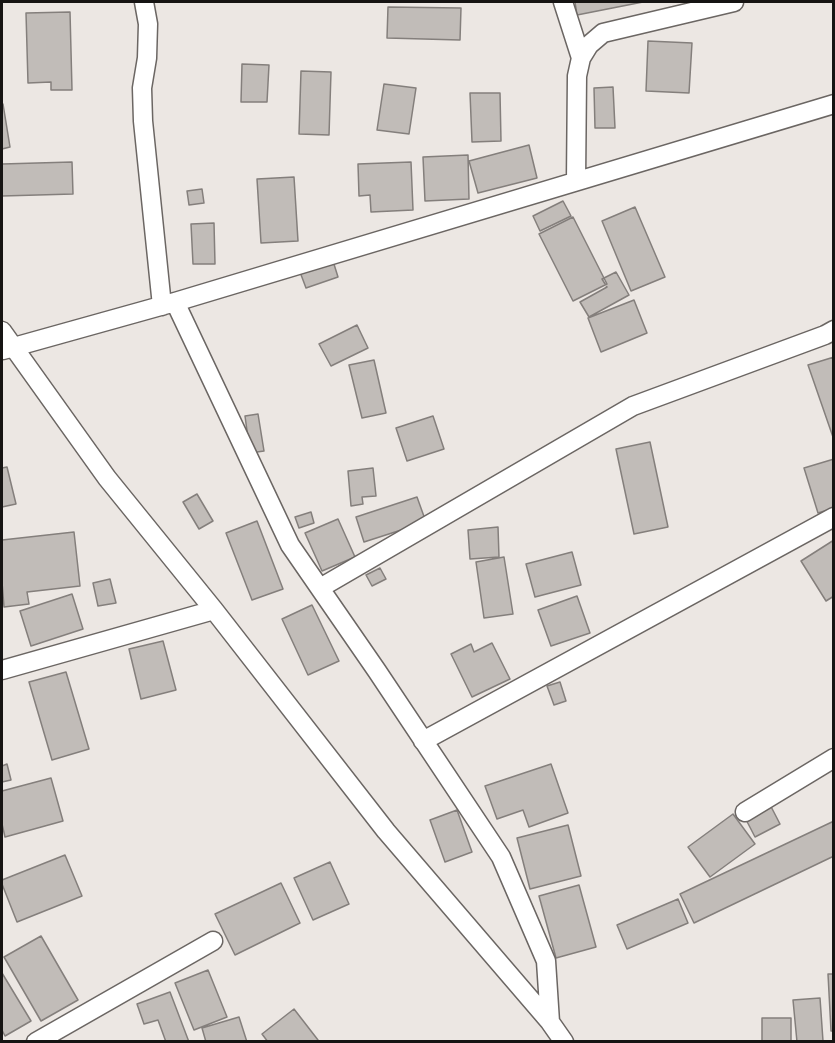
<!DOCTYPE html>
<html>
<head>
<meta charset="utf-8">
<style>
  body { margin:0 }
  #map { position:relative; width:835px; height:1043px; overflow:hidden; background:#ece7e3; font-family:"Archivo Narrow",sans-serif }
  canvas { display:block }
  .frame { position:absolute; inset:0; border:3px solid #161413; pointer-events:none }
</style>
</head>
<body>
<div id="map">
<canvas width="835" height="1043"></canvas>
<div class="frame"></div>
</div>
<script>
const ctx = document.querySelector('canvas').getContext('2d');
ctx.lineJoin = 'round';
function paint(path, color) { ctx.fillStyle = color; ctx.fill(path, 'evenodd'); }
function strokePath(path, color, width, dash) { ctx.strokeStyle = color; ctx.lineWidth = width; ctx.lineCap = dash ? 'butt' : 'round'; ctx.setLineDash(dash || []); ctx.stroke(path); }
const building = new Path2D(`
  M 575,2 L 643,2 L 577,15 Z
  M 388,7 L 461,8 L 460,40 L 387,38 Z
  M 70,12 L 72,90 L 51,90 L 51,82 L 28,83 L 26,13 Z
  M 648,41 L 692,43 L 689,93 L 646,91 Z
  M 242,64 L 269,65 L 267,102 L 241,102 Z
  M 301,71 L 331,72 L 329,135 L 299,134 Z
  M 384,84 L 416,88 L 409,134 L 377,130 Z
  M 613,87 L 615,128 L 595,128 L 594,88 Z
  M 470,93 L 500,93 L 501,141 L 472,142 Z
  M 3,104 L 10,147 L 2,149 L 2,105 Z
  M 529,145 L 537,178 L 478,193 L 469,161 Z
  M 468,155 L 469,199 L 425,201 L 423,157 Z
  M 72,162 L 73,194 L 2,196 L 2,164 Z
  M 411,162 L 413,210 L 371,212 L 370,195 L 359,196 L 358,164 Z
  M 294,177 L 298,241 L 261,243 L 257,179 Z
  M 202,189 L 204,203 L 189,205 L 187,191 Z
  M 563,201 L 571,216 L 540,231 L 533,216 Z
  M 635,207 L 665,277 L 631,291 L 602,221 Z
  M 573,217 L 607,284 L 573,301 L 539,234 Z
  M 214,223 L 215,264 L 193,264 L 191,224 Z
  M 333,261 L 338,277 L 306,288 L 300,272 Z
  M 616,272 L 629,295 L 589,317 L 580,302 L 607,287 L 602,279 Z
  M 634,300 L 647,333 L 601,352 L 588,318 Z
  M 357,325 L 368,348 L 331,366 L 319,344 Z
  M 834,357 L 834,440 L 808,365 Z
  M 374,360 L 386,413 L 362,418 L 349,365 Z
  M 258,414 L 264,451 L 250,453 L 245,416 Z
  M 433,416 L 444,449 L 407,461 L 396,428 Z
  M 650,442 L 668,527 L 634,534 L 616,449 Z
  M 834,459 L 834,508 L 818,513 L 804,468 Z
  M 7,467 L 16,504 L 2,507 L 2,468 Z
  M 373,468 L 376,496 L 362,497 L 363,504 L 351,506 L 348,471 Z
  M 197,494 L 213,521 L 199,529 L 183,502 Z
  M 417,497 L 426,522 L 364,542 L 356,517 Z
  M 311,512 L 314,523 L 299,528 L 295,517 Z
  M 338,519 L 355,557 L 322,571 L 305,533 Z
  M 257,521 L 283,589 L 252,600 L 226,533 Z
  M 498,527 L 499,557 L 470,559 L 468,530 Z
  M 74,532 L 80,586 L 27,592 L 29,604 L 4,607 L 2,582 L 2,540 Z
  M 834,540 L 834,596 L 826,601 L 801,561 Z
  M 572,552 L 581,585 L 535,597 L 526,564 Z
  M 504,557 L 513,614 L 484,618 L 476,562 Z
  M 380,568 L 386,579 L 372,586 L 366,575 Z
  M 110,579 L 116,603 L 98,606 L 93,583 Z
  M 72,594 L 83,629 L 31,646 L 20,611 Z
  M 577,596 L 590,633 L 551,646 L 538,610 Z
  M 312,605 L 339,661 L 308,675 L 282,619 Z
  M 163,641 L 176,690 L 141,699 L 129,649 Z
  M 492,643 L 510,679 L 472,697 L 451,654 L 471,644 L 474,652 Z
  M 66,672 L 89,749 L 52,760 L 29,682 Z
  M 560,682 L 566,701 L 554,705 L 547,686 Z
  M 7,764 L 11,780 L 2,782 L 2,766 Z
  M 551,764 L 568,813 L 529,827 L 523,810 L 497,819 L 485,786 Z
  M 51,778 L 63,821 L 5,837 L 2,824 L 2,791 Z
  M 765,795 L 780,824 L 755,837 L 740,808 Z
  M 457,810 L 472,852 L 445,862 L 430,820 Z
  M 733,814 L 755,844 L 710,877 L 688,847 Z
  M 834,821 L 834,856 L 694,923 L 680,894 Z
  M 568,825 L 581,876 L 530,889 L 517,838 Z
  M 65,855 L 82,896 L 17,922 L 2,884 L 2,880 Z
  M 330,862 L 349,904 L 313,920 L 294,878 Z
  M 281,883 L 300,923 L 235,955 L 215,914 Z
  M 579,885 L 596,947 L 556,958 L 539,896 Z
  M 678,899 L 688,923 L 627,949 L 617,925 Z
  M 41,936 L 78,1000 L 41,1021 L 4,957 Z
  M 208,970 L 227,1017 L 194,1030 L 175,983 Z
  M 2,973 L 31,1021 L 5,1036 L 2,1030 Z
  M 828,974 L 834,974 L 834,1031 L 831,1031 Z
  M 170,992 L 189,1042 L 166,1042 L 158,1020 L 144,1024 L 137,1004 Z
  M 820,998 L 823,1041 L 797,1042 L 793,1000 Z
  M 294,1009 L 318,1040 L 316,1042 L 268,1042 L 262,1034 Z
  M 239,1017 L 247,1042 L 206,1042 L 202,1028 Z
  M 762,1018 L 791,1018 L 791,1042 L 762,1042 Z`);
paint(building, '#c1bcb8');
strokePath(building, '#847f7c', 1.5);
const street = new Path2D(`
  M 144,2 L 148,24 L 147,58 L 142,88 L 143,121 L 162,306
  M 563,2 L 581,58
  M 576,181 L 577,76 L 581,58 L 589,45 L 603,33 L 734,2
  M 175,302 L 290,545 L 377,671 L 501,857 L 546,961 L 550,1022
  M 2,331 L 107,478 L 214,610 L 386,831 L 550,1022 L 564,1042
  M 3,350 L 175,302 L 834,104
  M 320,588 L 633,406 L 825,335 L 834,330
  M 2,670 L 214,610
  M 423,741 L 834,517
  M 745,812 L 834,758
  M 36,1042 L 213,941`);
strokePath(street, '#6b6663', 21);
strokePath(street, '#fff', 18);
</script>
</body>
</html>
